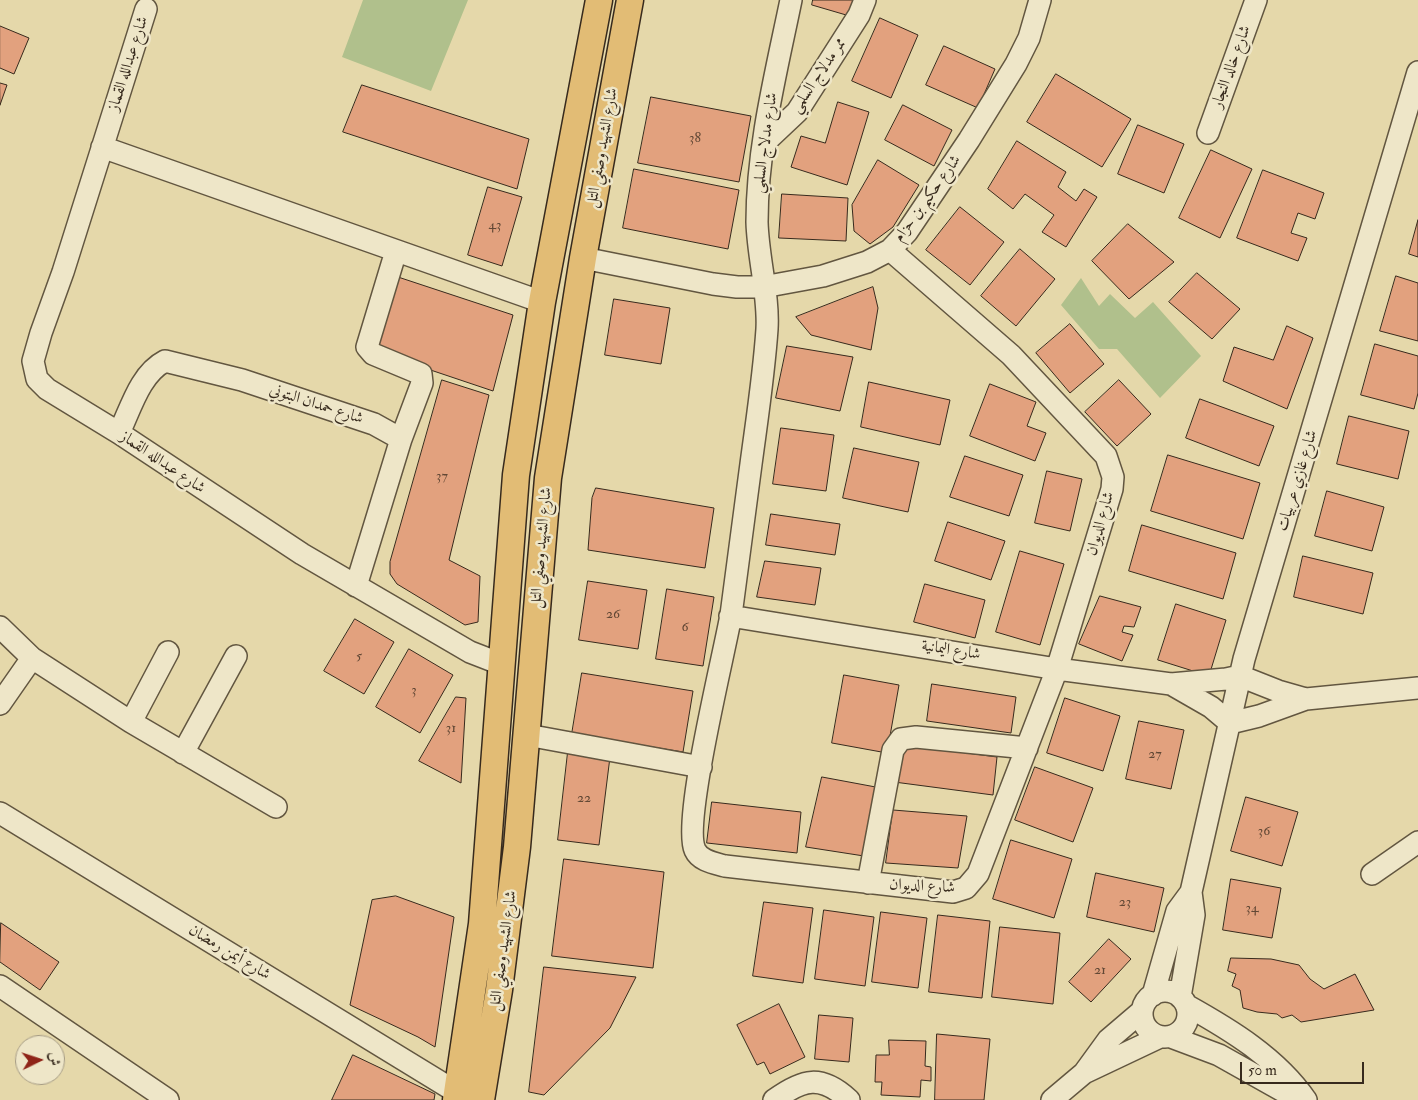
<!DOCTYPE html>
<html>
<head>
<meta charset="utf-8">
<style>
  body { margin:0 }
  #map { position:relative; width:1418px; height:1100px; overflow:hidden; background:#e5d8aa; font-family:"IM FELL Double Pica",Amiri,serif }
  canvas { display:block }
  .north { position:absolute; left:15px; top:1035px; width:50px; height:50px; box-sizing:border-box; background:#eee6c8; border:1px solid #a59b84; border-radius:50%; rotate:86deg; font-size:14px; font-weight:700; line-height:20px; text-align:center; color:#372a1d }
  .north::after { content:''; display:block; margin:auto; width:18px; height:22px; background:#8f2418; clip-path:polygon(50% 0,100% 100%,50% 72%,0 100%) }
  .scale { position:absolute; left:1240px; top:1062px; width:124px; height:22px; box-sizing:border-box; border:2px solid #372a1d; border-top:0; padding-left:6px; font-size:15px; line-height:18px; white-space:nowrap; color:#372a1d; -webkit-text-stroke:4px #eee6c8; paint-order:stroke }
</style>
</head>
<body>
<div id="map">
<canvas width="1418" height="1100"></canvas>
<div class="north">ش</div>
<div class="scale">50 m</div>
</div>
<script>
const ctx = document.querySelector('canvas').getContext('2d');
ctx.lineJoin = 'round';
function paint(path, color) { ctx.fillStyle = color; ctx.fill(path, 'evenodd'); }
function strokePath(path, color, width, dash) { ctx.strokeStyle = color; ctx.lineWidth = width; ctx.lineCap = dash ? 'butt' : 'round'; ctx.setLineDash(dash || []); ctx.stroke(path); }
function write(font, color, halo, rows, align = 'center') {
  ctx.font = font + ' "IM FELL Double Pica",Amiri,serif'; ctx.lineWidth = 5; ctx.setLineDash([]); ctx.textBaseline = 'middle'; ctx.strokeStyle = halo; ctx.fillStyle = color; for (const [text, x, y, turn = 0] of rows) {
    ctx.save(); ctx.translate(x, y); ctx.rotate((+turn || 0) * Math.PI / 180); ctx.textAlign = isNaN(turn) ? turn : align; if (halo) ctx.strokeText(text, 0, 0); ctx.fillText(text, 0, 0); ctx.restore();
  }
}
paint(new Path2D(`
  M 363,0 L 468,0 L 431,91 L 342,57 Z
  M 1081,278 L 1099,306 L 1110,294 L 1135,318 L 1153,302 L 1201,356 L 1160,398 L 1117,349 L 1099,349 L 1061,305 Z`), '#b0c08c');
const building = new Path2D(`
  M 813,0 L 857,0 L 853,17 L 812,5 Z
  M 880,18 L 918,35 L 891,98 L 852,81 Z
  M 0,26 L 29,38 L 14,74 L 0,68 Z
  M 944,46 L 995,69 L 978,108 L 926,85 Z
  M 1056,74 L 1131,119 L 1102,167 L 1027,122 Z
  M 0,83 L 7,85 L 0,105 Z
  M 362,85 L 529,139 L 517,189 L 343,132 Z
  M 651,97 L 751,116 L 739,182 L 638,163 Z
  M 838,102 L 869,112 L 847,185 L 791,167 L 801,136 L 825,143 Z
  M 903,105 L 952,130 L 934,166 L 885,140 Z
  M 1138,125 L 1184,144 L 1164,193 L 1118,174 Z
  M 1017,141 L 1066,172 L 1058,187 L 1076,201 L 1084,189 L 1097,197 L 1066,247 L 1042,232 L 1054,215 L 1025,194 L 1013,209 L 988,189 Z
  M 1211,150 L 1252,169 L 1220,238 L 1179,218 Z
  M 878,160 L 919,185 L 893,227 L 870,244 L 854,231 L 852,205 Z
  M 634,169 L 739,190 L 728,249 L 623,228 Z
  M 1263,170 L 1324,193 L 1315,219 L 1298,213 L 1291,233 L 1307,238 L 1298,261 L 1237,238 Z
  M 488,187 L 522,197 L 502,266 L 468,255 Z
  M 782,194 L 848,198 L 846,241 L 779,238 Z
  M 960,207 L 1004,242 L 970,285 L 926,250 Z
  M 1418,220 L 1418,257 L 1409,254 Z
  M 1128,224 L 1174,262 L 1129,299 L 1092,261 Z
  M 1020,249 L 1055,279 L 1016,326 L 981,296 Z
  M 1197,273 L 1240,309 L 1212,339 L 1169,302 Z
  M 1396,276 L 1418,283 L 1418,341 L 1380,331 Z
  M 398,277 L 513,315 L 493,391 L 374,351 Z
  M 873,287 L 878,308 L 871,350 L 811,335 L 796,317 Z
  M 614,299 L 670,308 L 661,364 L 605,355 Z
  M 1070,324 L 1104,364 L 1070,393 L 1036,353 Z
  M 1287,326 L 1313,338 L 1287,409 L 1223,381 L 1234,347 L 1273,360 Z
  M 1375,344 L 1418,356 L 1418,393 L 1414,409 L 1361,395 Z
  M 787,346 L 853,357 L 840,411 L 776,398 Z
  M 442,380 L 489,395 L 449,560 L 480,576 L 478,622 L 465,625 L 397,584 L 390,574 L 390,562 Z
  M 1119,380 L 1151,414 L 1117,446 L 1085,412 Z
  M 869,382 L 950,400 L 940,445 L 861,427 Z
  M 990,384 L 1036,402 L 1027,426 L 1046,433 L 1035,461 L 970,436 Z
  M 1200,399 L 1274,426 L 1259,466 L 1186,438 Z
  M 1349,416 L 1409,431 L 1398,479 L 1337,464 Z
  M 781,428 L 834,435 L 826,491 L 773,484 Z
  M 854,448 L 919,462 L 908,512 L 843,498 Z
  M 1168,455 L 1260,483 L 1243,539 L 1151,511 Z
  M 965,456 L 1023,475 L 1009,516 L 950,497 Z
  M 1047,471 L 1082,479 L 1070,531 L 1035,523 Z
  M 596,488 L 714,508 L 705,568 L 588,550 L 592,498 Z
  M 1327,491 L 1384,507 L 1372,551 L 1315,536 Z
  M 771,514 L 840,524 L 835,555 L 766,545 Z
  M 948,522 L 1005,541 L 991,580 L 935,561 Z
  M 1142,525 L 1236,553 L 1223,599 L 1129,571 Z
  M 1020,551 L 1064,564 L 1040,645 L 996,632 Z
  M 1303,556 L 1373,573 L 1363,614 L 1294,597 Z
  M 765,561 L 821,568 L 815,605 L 757,597 Z
  M 588,581 L 647,590 L 638,649 L 579,640 Z
  M 925,584 L 985,600 L 975,638 L 914,622 Z
  M 667,589 L 714,597 L 703,666 L 656,659 Z
  M 1100,596 L 1141,607 L 1134,627 L 1124,626 L 1122,632 L 1133,635 L 1122,661 L 1079,644 Z
  M 1176,604 L 1226,620 L 1209,676 L 1158,660 Z
  M 355,619 L 394,642 L 364,694 L 324,671 Z
  M 409,649 L 453,675 L 420,733 L 376,707 Z
  M 582,673 L 693,691 L 683,752 L 572,734 Z
  M 844,675 L 899,685 L 887,753 L 832,743 Z
  M 932,684 L 1016,697 L 1011,733 L 927,721 Z
  M 456,697 L 466,698 L 461,783 L 419,761 Z
  M 1065,698 L 1120,716 L 1103,771 L 1047,753 Z
  M 1139,721 L 1184,730 L 1171,789 L 1126,779 Z
  M 899,744 L 997,757 L 993,795 L 894,782 Z
  M 568,752 L 610,757 L 599,845 L 558,840 Z
  M 1035,767 L 1093,788 L 1073,842 L 1015,820 Z
  M 822,777 L 881,788 L 864,856 L 806,847 Z
  M 1246,797 L 1298,812 L 1282,866 L 1231,851 Z
  M 712,802 L 801,812 L 797,853 L 707,843 Z
  M 893,810 L 967,816 L 958,868 L 886,863 Z
  M 1011,840 L 1072,859 L 1054,918 L 993,899 Z
  M 564,859 L 664,872 L 653,968 L 552,956 Z
  M 1096,873 L 1164,888 L 1154,932 L 1087,917 Z
  M 1231,879 L 1281,888 L 1272,938 L 1223,930 Z
  M 396,896 L 454,917 L 435,1047 L 418,1037 L 350,1005 L 372,900 Z
  M 764,902 L 813,908 L 803,983 L 753,976 Z
  M 824,910 L 874,917 L 865,986 L 815,979 Z
  M 881,912 L 927,918 L 918,988 L 872,982 Z
  M 938,915 L 990,921 L 982,998 L 929,992 Z
  M 1,923 L 59,962 L 40,990 L 0,962 Z
  M 1000,927 L 1060,933 L 1053,1004 L 992,997 Z
  M 1109,939 L 1131,959 L 1091,1002 L 1069,982 Z
  M 1231,958 L 1271,959 L 1299,965 L 1310,979 L 1324,989 L 1355,974 L 1374,1010 L 1301,1022 L 1292,1015 L 1282,1018 L 1277,1014 L 1257,1012 L 1243,1008 L 1240,990 L 1232,986 L 1236,974 L 1228,971 Z
  M 544,967 L 636,977 L 610,1028 L 544,1095 L 529,1092 Z
  M 779,1004 L 805,1057 L 770,1074 L 764,1062 L 757,1065 L 737,1025 Z
  M 819,1015 L 853,1018 L 849,1062 L 815,1059 Z
  M 937,1034 L 990,1039 L 984,1100 L 935,1100 Z
  M 889,1040 L 926,1041 L 925,1066 L 931,1067 L 931,1081 L 921,1080 L 920,1097 L 881,1095 L 882,1082 L 875,1082 L 876,1055 L 889,1055 Z
  M 353,1055 L 435,1094 L 434,1100 L 332,1100 Z`);
paint(building, '#e2a17e');
strokePath(building, '#372a1d', 1);
const minor = new Path2D(`
  M 791,0 C 776,73 757,147 757,222 C 758,258 769,295 767,329 C 764,374 757,419 751,464 C 744,514 738,565 731,615 C 724,655 682,823 695,850 C 700,861 714,863 725,866 L 953,892 L 966,888 L 978,874 L 1057,669 L 1112,489 L 1113,477 L 1106,456 L 1011,355 L 890,250
  M 146,9 L 63,272 L 41,333 L 33,361 L 37,379 L 47,389 L 119,433 L 302,554 L 470,652 L 501,664
  M 1208,133 L 1256,0
  M 763,144 L 797,112 L 859,15 L 865,0
  M 102,147 L 542,302
  M 396,251 L 367,347 L 373,354 L 421,374 L 422,383 L 401,439
  M 583,258 L 713,284 L 737,287 L 763,287 L 823,276 L 867,262 L 890,250 L 907,232 L 969,140 L 1016,64 L 1029,38 L 1040,0
  M 119,433 C 131,408 140,374 165,361 L 242,380 L 374,424 L 401,439 L 356,586
  M 730,616 L 1057,669 L 1171,684 L 1226,679 L 1240,676 L 1278,691 L 1306,699
  M 0,627 L 32,658 L 131,722 L 276,807
  M 1171,684 L 1211,707 L 1230,723 L 1259,716 L 1306,699 L 1418,688
  M 0,704 L 32,658
  M 131,722 L 168,652
  M 527,735 L 701,767
  M 183,753 L 236,656
  M 0,813 L 458,1093
  M 1372,874 L 1418,842
  M 868,883 L 893,750 L 901,739 L 916,737 L 1027,748
  M 0,986 L 168,1100
  M1142 1014a23 23 0 1 1 46 0a23 23 0 1 1-46 0Z
  M 1153,995 L 1177,911 L 1191,892
  M 1180,997 L 1194,915 L 1191,892 L 1244,659 L 1418,72
  M 1186,1005 C 1231,1030 1277,1058 1306,1100
  M 1171,1037 L 1219,1055 L 1283,1091 L 1306,1100
  M 1084,1073 L 1108,1040 L 1142,1011
  M 774,1100 C 803,1079 821,1074 849,1100
  M 1052,1100 L 1084,1073 L 1160,1037`);
const major = new Path2D(`
  M 456,1100 L 482,924 L 516,475 L 542,302 L 599,0
  M 481,1100 L 499,990 L 517,847 L 548,478 L 583,258 L 630,0`);
strokePath(minor, '#625640', 24);
strokePath(major, '#372a1d', 29);
strokePath(minor, '#eee6c8', 21);
strokePath(major, '#e2bc75', 26);
write('14px', '#624835', null, [
  ["38",695,139],
  ["43",495,226],
  ["37",442,477],
  ["26",613,615],
  ["6",685,628],
  ["5",359,657],
  ["3",414,691],
  ["31",451,729],
  ["27",1155,755],
  ["22",584,799],
  ["36",1264,832],
  ["23",1125,903],
  ["34",1252,909],
  ["21",1100,971]
]);
write('16px', '#372a1d', '#eee6c8', [
  ["شارع عبدالله القماز",129,64,-72],
  ["شارع خالد النجار",1232,67,-70],
  ["ممر مدلاج السلمي",819,76,-56],
  ["شارع مدلاج السلمي",766,143,-82],
  ["شارع الشهيد وصفي التل",603,148,-80],
  ["شارع حكيم بن حزام",928,199,-54],
  ["شارع حمدان البتوني",316,405,18],
  ["شارع عبدالله القماز",162,463,34],
  ["شارع غازي عربيات",1298,481,-73],
  ["شارع الديوان",1101,524,-74],
  ["شارع الشهيد وصفي التل",542,548,-85],
  ["شارع اليمانية",951,651,9],
  ["شارع الديوان",922,887,3],
  ["شارع الشهيد وصفي التل",504,951,-82],
  ["شارع أيمن رمضان",229,953,31]
]);
</script>
</body>
</html>
